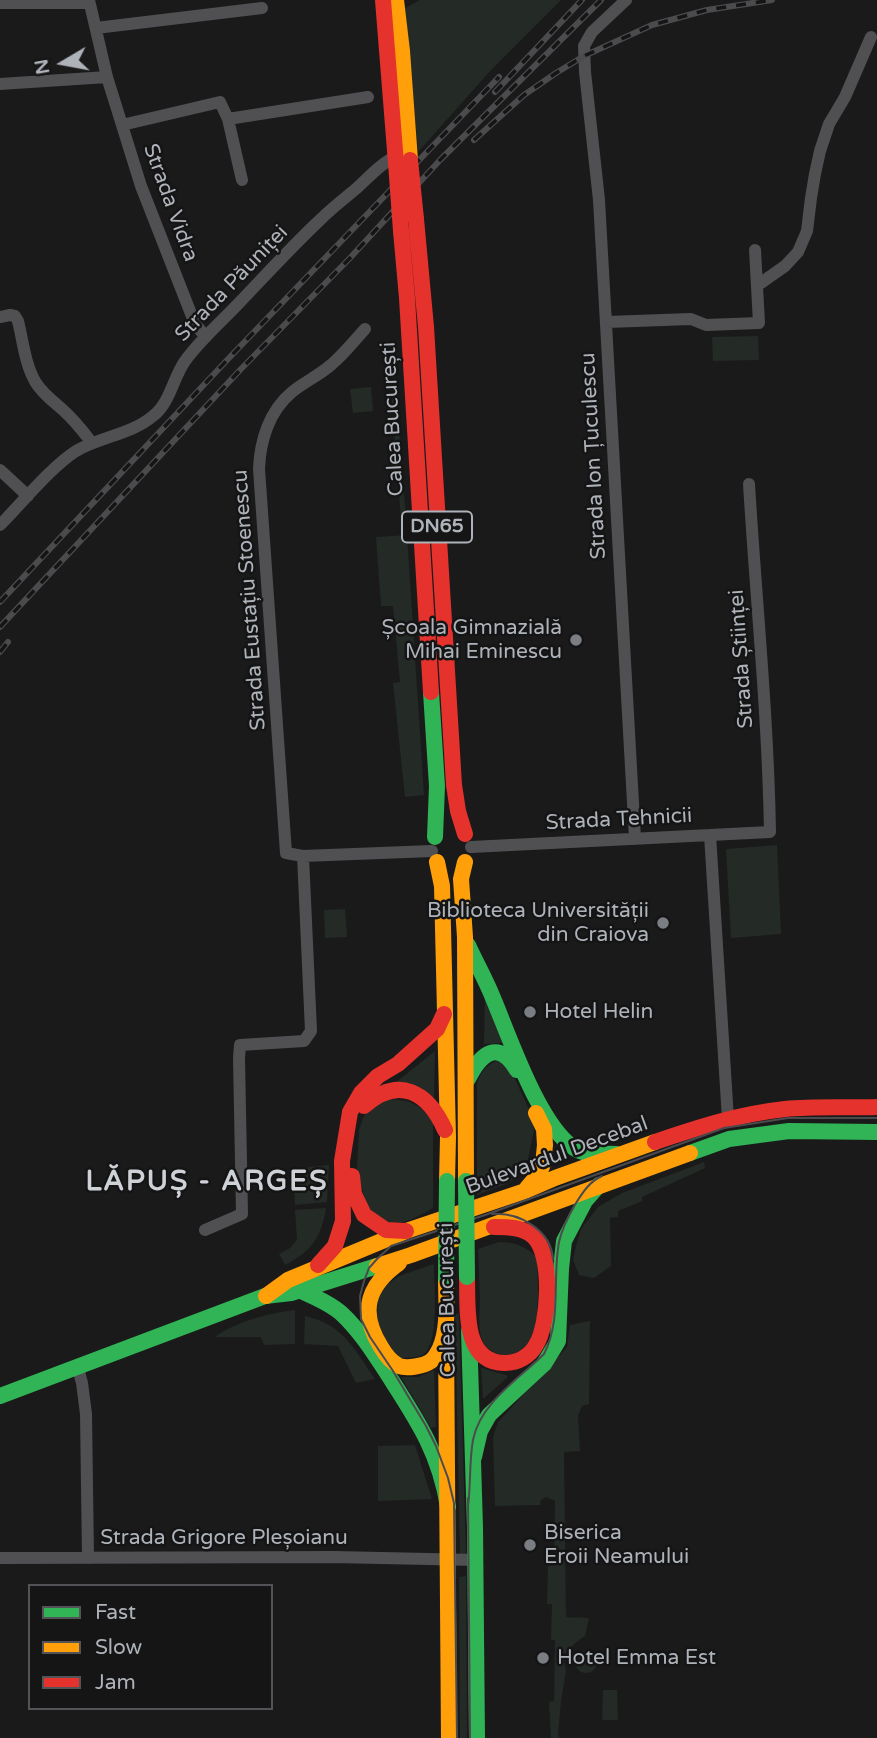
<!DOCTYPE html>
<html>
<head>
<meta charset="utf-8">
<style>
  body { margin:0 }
  #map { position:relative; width:877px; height:1738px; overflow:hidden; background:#1a1a1b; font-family:"Varela Round",sans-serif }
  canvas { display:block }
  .legend { position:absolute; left:28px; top:1584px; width:245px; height:126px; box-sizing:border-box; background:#151516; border:2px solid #525457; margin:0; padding:9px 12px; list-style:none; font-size:21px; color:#aeb2b9 }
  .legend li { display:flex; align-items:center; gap:14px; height:35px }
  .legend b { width:35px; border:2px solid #525457 }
  .north { position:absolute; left:28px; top:28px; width:70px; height:70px; -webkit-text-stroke:5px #151516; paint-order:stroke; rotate:260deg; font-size:19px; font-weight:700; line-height:28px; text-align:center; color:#aeb2b9 }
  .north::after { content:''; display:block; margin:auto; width:24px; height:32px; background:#aeb2b9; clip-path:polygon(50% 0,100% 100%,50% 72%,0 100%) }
</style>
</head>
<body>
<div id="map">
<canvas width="877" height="1738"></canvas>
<ul class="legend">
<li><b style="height:9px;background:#30b455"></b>Fast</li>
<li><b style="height:9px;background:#ff9f0a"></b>Slow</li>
<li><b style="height:9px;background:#e5322d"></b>Jam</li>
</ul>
<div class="north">N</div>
</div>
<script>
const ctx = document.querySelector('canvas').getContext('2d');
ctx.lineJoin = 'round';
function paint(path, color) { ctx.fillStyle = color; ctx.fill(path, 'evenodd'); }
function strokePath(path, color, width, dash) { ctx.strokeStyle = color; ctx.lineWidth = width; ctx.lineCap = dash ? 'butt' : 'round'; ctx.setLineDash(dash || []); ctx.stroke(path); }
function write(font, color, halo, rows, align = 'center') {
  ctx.font = font + ' "Varela Round",sans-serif'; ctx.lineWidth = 5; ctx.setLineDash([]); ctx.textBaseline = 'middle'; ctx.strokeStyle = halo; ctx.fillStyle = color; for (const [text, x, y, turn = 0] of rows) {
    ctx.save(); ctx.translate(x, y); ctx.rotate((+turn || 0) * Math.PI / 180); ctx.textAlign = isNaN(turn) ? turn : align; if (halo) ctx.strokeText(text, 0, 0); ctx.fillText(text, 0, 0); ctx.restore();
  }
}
paint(new Path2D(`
  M 420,0 L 561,0 L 492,69 L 418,152 L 405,8 Z
  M 758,336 L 759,360 L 713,361 L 712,337 Z
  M 388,353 L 393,353 L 406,519 L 401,520 Z
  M 371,387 L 373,411 L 353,413 L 350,389 Z
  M 407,535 L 424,795 L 405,797 L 393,683 L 400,682 L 393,606 L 381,606 L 376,537 Z
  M 777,845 L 781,934 L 731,938 L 726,849 Z
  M 345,909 L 347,937 L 325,938 L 324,910 Z
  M 485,991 L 503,1043 L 484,1044 Z
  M 435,1051 L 434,1098 L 395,1083 Z
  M 499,1060 L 511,1070 L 532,1116 L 534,1130 L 528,1159 L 520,1175 L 506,1184 L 477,1195 L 477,1083 C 482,1070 486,1065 499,1060 Z
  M 386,1099 C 410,1100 418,1102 433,1122 L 433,1208 C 419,1216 399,1228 383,1221 C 378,1219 372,1214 368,1211 L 357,1171 L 359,1130 L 363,1118 L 370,1108 Z
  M 704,1162 L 705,1168 L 642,1197 L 642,1201 L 618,1211 L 618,1217 L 610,1218 L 611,1266 L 594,1278 L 579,1275 L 573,1260 L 576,1246 L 581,1229 L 598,1207 L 622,1193 Z
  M 329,1165 L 327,1202 L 295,1205 L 293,1169 Z
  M 326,1208 C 321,1238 312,1251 285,1265 L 279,1254 L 290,1248 L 297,1240 L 295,1210 Z
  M 499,1242 C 515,1242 525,1246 537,1257 C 537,1284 547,1354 505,1355 C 497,1355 486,1349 483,1342 C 477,1329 480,1312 480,1298 C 479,1282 479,1266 478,1249 Z
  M 434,1264 C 434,1286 439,1335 426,1352 C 420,1359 407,1357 399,1358 L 377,1329 L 378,1291 L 399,1276 Z
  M 295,1310 L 295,1344 L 264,1345 L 261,1337 L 215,1337 C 232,1323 273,1312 295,1310 Z
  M 455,1314 L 459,1314 L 466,1555 L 460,1555 Z
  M 305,1316 C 343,1324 355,1350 375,1379 L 356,1383 L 338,1346 L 304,1344 Z
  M 590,1321 L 589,1404 L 582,1406 L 578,1416 L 580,1451 L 564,1452 L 566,1617 L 589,1618 L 585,1636 L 575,1643 L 566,1653 L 564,1662 L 566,1671 L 561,1701 L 558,1735 L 560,1738 L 551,1738 L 549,1702 L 554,1701 L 555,1640 L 551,1640 L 552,1604 L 547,1604 L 548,1566 L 554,1565 L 555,1501 L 546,1497 L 540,1501 L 541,1505 L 495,1506 L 493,1437 L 498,1422 L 567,1347 L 570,1325 Z
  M 481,1368 L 506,1375 L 508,1377 L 483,1399 Z
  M 434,1370 L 436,1427 L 431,1428 L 401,1377 L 418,1377 Z
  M 415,1445 L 432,1499 L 378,1501 L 378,1446 Z
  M 466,1576 L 467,1738 L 460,1738 L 459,1577 Z
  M575 1662a11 11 0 1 1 22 0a11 11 0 1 1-22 0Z
  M 603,1690 L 617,1690 L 618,1720 L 602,1720 Z`), '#242a25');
strokePath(new Path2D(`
  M 89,0 L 107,77 L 141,186 L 195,324 L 206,337
  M 626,0 L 592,32 L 584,46 L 585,72 L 599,200 L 635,838
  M 0,3 L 89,3
  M 96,28 L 262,8
  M 0,84 L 107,77
  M 228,119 L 368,97
  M 122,125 L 220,102 L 228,119 L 242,180
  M 758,285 L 785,266 L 798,252 L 807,231 L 811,198 L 815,174 L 820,151 L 829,124 L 845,97 L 871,37
  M 0,317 L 10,315 L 15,316 L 18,321 C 23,341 25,365 36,383 C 43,394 54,402 63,410 C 74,420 83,431 92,443
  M 607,322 L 691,319 L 706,325 L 759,323 L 755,250
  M 365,329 C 354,341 344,354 332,364 C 320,375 304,382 292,392 C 269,411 260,441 259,469 L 286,853 L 303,856 L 432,851
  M 0,470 L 28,496
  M 0,525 C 22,503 51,467 76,451 C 100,437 132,434 153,416 C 170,403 173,378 185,361 C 200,340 221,322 239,303 C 266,275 292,246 321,219 C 332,208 345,198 357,188 C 369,177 383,161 398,156
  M 710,835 L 728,1119
  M 471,847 L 770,832 C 768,715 756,600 749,484
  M 205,1230 L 242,1214 L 239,1058 L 240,1045 L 304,1041 L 311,1031 L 303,856
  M 78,1368 L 82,1383 L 86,1414 L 88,1558
  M 0,1558 L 334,1557 L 476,1560`), '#505053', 12);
strokePath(new Path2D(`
  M 431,692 L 437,786 L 435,837
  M 468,945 C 476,963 486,980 493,998 C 510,1038 539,1125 574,1148 C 586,1156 603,1153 616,1154
  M 468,1079 C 481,1053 498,1039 517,1070
  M 690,1153 L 729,1139 L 789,1131 L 877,1132
  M 299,1290 C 314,1297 330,1303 342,1314 C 359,1330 372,1350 385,1370 C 415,1417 439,1450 448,1507
  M 469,1331 L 475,1527 L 477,1738
  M 0,1396 L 265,1296 L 291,1293 L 377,1266
  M 474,1457 L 480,1431 L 489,1415 L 544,1364 L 558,1341 L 561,1269 L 564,1241 L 585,1201 L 599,1185`), '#30b455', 16);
strokePath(new Path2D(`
  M 396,0 L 402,51 L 410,160
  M 437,862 L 442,886 L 448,1137 L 447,1181
  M 465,862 L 461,879 L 465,937 L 466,1181
  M 527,1188 L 539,1174 L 543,1164 L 545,1145 L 544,1129 L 536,1113
  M 399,1263 C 367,1286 359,1312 381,1347 C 385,1354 391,1362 399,1366 C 407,1369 424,1366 431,1361 C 435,1358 438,1352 440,1348 C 449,1327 446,1301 446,1278
  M 377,1266 L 411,1255 L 690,1153
  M 266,1296 L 288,1280 L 406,1231 L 525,1191 L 555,1178 L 655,1142
  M 446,1335 L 449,1738`), '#ff9f0a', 16);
strokePath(new Path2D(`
  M 383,0 L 396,163
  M 416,219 L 426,327 L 454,785 L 458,811 L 465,834
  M 401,231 L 407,298 L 431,692
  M 364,1106 C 399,1075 428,1092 445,1130
  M 655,1142 C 699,1127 739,1114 785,1109 C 816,1106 847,1108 877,1107
  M 352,1176 L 354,1194 L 364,1215 L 386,1230 L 406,1231
  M 318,1265 L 335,1246 L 343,1221 L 342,1161 L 350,1112 L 361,1093 L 378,1076 L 398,1064 L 437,1029 L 444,1014
  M 467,1277 C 468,1307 462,1363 505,1363 C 518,1363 530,1356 536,1345 C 549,1324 553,1256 534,1237 C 524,1227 508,1227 494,1227`), '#e5322d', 16);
strokePath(new Path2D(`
  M 492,1214 C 519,1212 551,1230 553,1259
  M 468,1498 L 470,1738
  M 468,1506 C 471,1484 469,1462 473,1440 C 480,1403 519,1379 544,1354 C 562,1319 552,1279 559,1242 C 562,1228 569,1215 576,1203 C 583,1192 590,1181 602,1176
  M 457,1738 L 454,1503 L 448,1478 L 436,1446 L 426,1426 L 393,1371 L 370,1337 L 361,1319 L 360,1296 L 364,1281 L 369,1268 L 377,1259 L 391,1246 L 485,1215 L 724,1128 L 788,1118 L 877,1118`), '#4b4b4e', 2);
const rail = new Path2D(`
  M 495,92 L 582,0
  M 474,140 L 524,95 L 556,73 L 584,56 L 652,25 L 707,10 L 772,0
  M 0,602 L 229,358 L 499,77
  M 0,627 L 241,369 L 350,258 L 441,159 L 601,0
  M 0,652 L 8,642`);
strokePath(rail, '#4b4b4e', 6);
strokePath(rail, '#151516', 3.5, [10]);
strokePath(new Path2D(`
  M 466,1181 L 467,1277
  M 446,1278 L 447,1181`), '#30b455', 16);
strokePath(new Path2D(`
  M 410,160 L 416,219
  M 396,163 L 401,231`), '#e5322d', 16);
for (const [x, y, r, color] of [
  [576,640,7,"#7a7d82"],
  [663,923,7,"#7a7d82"],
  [530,1012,7,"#7a7d82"],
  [530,1545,7,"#7a7d82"],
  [543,1658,7,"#7a7d82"]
]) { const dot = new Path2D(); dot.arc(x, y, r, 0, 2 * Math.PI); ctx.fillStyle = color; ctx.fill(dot); strokePath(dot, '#151516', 2.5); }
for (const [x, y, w] of [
  [437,527,70]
]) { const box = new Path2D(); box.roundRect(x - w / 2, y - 15.5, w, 31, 5); ctx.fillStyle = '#151516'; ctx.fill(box); strokePath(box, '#aeb2b9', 2); }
write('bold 19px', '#aeb2b9', null, [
  ["DN65",437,527]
]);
write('21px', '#aeb2b9', '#151516', [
  ["Strada Vidra",170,203,70],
  ["Strada Păuniței",232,284,-46],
  ["Calea București",393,419,-93],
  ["Strada Ion Țuculescu",594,456,-93],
  ["Strada Eustațiu Stoenescu",250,600,-94],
  ["Strada Științei",742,659,-94],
  ["Strada Tehnicii",619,820,-3],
  ["Bulevardul Decebal",557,1156,-20],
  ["Calea București",448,1300,-91],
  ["Strada Grigore Pleșoianu",224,1538]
]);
write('21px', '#aeb2b9', '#151516', [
  ["Școala Gimnazială",562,628,"right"],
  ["Mihai Eminescu",562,652,"right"],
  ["Biblioteca Universității",649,911,"right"],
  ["din Craiova",649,935,"right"],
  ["Hotel Helin",544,1012],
  ["Biserica",544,1533],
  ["Eroii Neamului",544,1557],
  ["Hotel Emma Est",557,1658]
], 'left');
ctx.letterSpacing = '2px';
write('bold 28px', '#ced1d6', '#151516', [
  ["LĂPUȘ - ARGEȘ",207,1183]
]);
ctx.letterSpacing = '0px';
</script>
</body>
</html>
